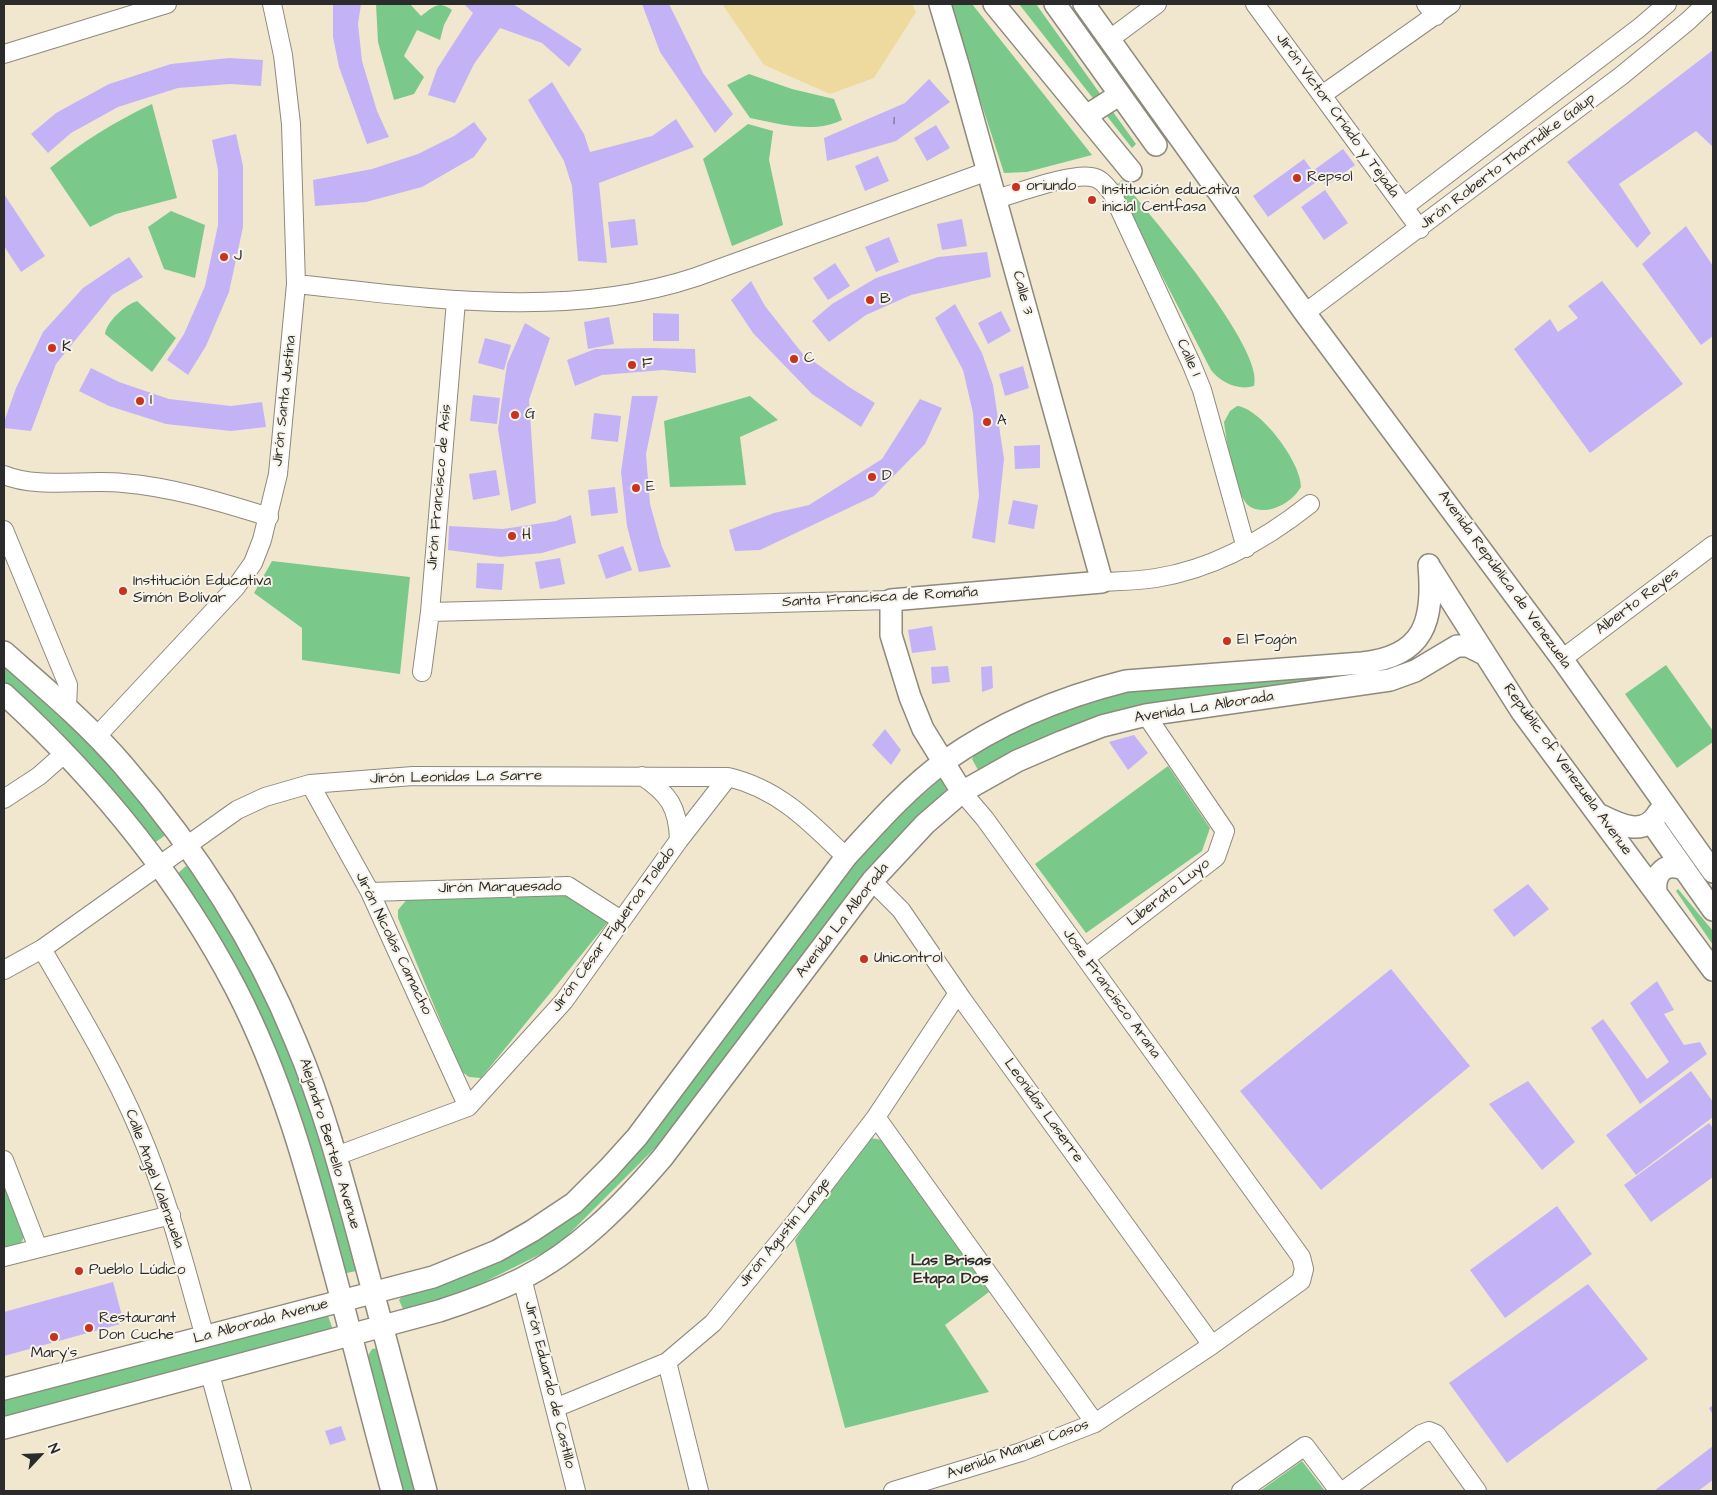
<!DOCTYPE html>
<html>
<head>
<meta charset="utf-8">
<style>
  body { margin:0 }
  #map { position:relative; width:1717px; height:1495px; overflow:hidden; background:#f1e7cf; font-family:"Architects Daughter",sans-serif }
  canvas { display:block }
  .frame { position:absolute; inset:0; border:5px solid #2b2b2b; pointer-events:none }
  .north { position:absolute; left:15px; top:1430px; width:50px; height:50px; -webkit-text-stroke:4px #f7f3e8; paint-order:stroke; rotate:65deg; font-size:14px; font-weight:700; line-height:20px; text-align:center; color:#2b2b2b }
  .north::after { content:''; display:block; margin:auto; width:18px; height:22px; background:#2b2b2b; clip-path:polygon(50% 0,100% 100%,50% 72%,0 100%) }
</style>
</head>
<body>
<div id="map">
<canvas width="1717" height="1495"></canvas>
<div class="frame"></div>
<div class="north">N</div>
</div>
<script>
const ctx = document.querySelector('canvas').getContext('2d');
ctx.lineJoin = 'round';
function paint(path, color) { ctx.fillStyle = color; ctx.fill(path, 'evenodd'); }
function strokePath(path, color, width, dash) { ctx.strokeStyle = color; ctx.lineWidth = width; ctx.lineCap = dash ? 'butt' : 'round'; ctx.setLineDash(dash || []); ctx.stroke(path); }
function write(font, color, halo, rows, align = 'center') {
  ctx.font = font + ' "Architects Daughter",sans-serif'; ctx.lineWidth = 4; ctx.setLineDash([]); ctx.textBaseline = 'middle'; ctx.strokeStyle = halo; ctx.fillStyle = color; for (const [text, x, y, turn = 0] of rows) {
    ctx.save(); ctx.translate(x, y); ctx.rotate((+turn || 0) * Math.PI / 180); ctx.textAlign = isNaN(turn) ? turn : align; if (halo) ctx.strokeText(text, 0, 0); ctx.fillText(text, 0, 0); ctx.restore();
  }
}
paint(new Path2D(`
  M 376,4 L 410,4 L 421,16 C 434,7 438,0 452,10 L 444,25 L 440,40 L 417,30 L 404,56 L 424,77 L 414,94 L 394,100 L 378,42 Z
  M 949,4 L 972,4 L 1092,155 L 1027,172 L 1004,173 Z
  M 1019,4 L 1036,4 L 1136,144 L 1132,148 Z
  M 749,74 L 792,89 L 834,99 L 842,120 C 814,134 780,124 750,118 L 727,85 Z
  M 152,104 L 177,198 L 116,214 L 90,227 L 50,168 C 82,142 114,122 152,104 Z
  M 748,124 L 773,131 L 769,160 L 783,225 L 732,246 L 703,159 Z
  M 1122,180 C 1147,212 1266,349 1254,386 C 1238,391 1220,382 1211,370 L 1117,189 L 1116,186 Z
  M 171,211 L 205,225 L 195,278 L 164,269 L 148,227 Z
  M 137,301 L 176,338 L 152,372 L 105,334 C 107,321 125,305 137,301 Z
  M 750,396 L 778,420 L 740,437 L 746,485 L 670,487 L 664,421 Z
  M 1237,406 C 1261,408 1302,464 1301,487 C 1295,497 1286,504 1275,508 C 1267,511 1255,511 1249,506 C 1235,495 1226,440 1224,422 L 1230,411 Z
  M 272,561 L 410,577 L 400,674 L 302,660 L 302,628 L 254,593 Z
  M 4,664 L 64,716 L 113,767 L 167,834 L 153,844 L 4,691 Z
  M 1666,665 L 1713,731 L 1713,742 L 1677,768 L 1625,694 Z
  M 1346,673 L 1352,677 L 1201,697 L 992,768 L 978,770 L 972,759 L 979,747 L 1084,700 L 1132,688 Z
  M 1168,766 L 1210,828 L 1202,851 L 1086,933 L 1035,864 Z
  M 941,779 L 953,802 L 668,1135 L 557,1246 L 446,1301 L 403,1309 L 399,1300 L 406,1291 L 522,1250 L 566,1219 L 875,836 Z
  M 186,866 L 195,874 C 216,909 241,944 259,981 C 303,1074 332,1172 361,1270 L 342,1274 L 309,1148 L 176,875 Z
  M 1678,889 L 1713,931 L 1713,945 L 1676,891 Z
  M 569,894 L 608,922 L 481,1078 L 469,1077 L 461,1071 L 398,918 L 398,910 L 409,897 Z
  M 871,1138 L 882,1140 L 989,1292 L 945,1325 L 989,1392 L 845,1428 L 795,1240 L 863,1141 Z
  M 4,1178 L 25,1235 L 21,1243 L 4,1247 Z
  M 326,1310 L 333,1330 L 4,1418 L 4,1396 Z
  M 379,1348 L 421,1491 L 402,1491 L 366,1359 L 372,1349 Z
  M 1302,1461 L 1325,1491 L 1260,1491 Z`), '#7ac98a');
paint(new Path2D(`
  M 722,4 L 912,4 L 916,12 L 874,78 L 830,94 L 764,65 Z`), '#eeda9e');
paint(new Path2D(`
  M 333,4 L 361,4 L 358,24 L 362,61 L 377,111 L 389,137 L 367,144 L 339,67 L 333,37 Z
  M 464,4 L 513,4 L 582,49 L 569,67 L 542,43 L 500,28 L 474,64 L 455,103 L 428,95 L 437,69 L 473,13 Z
  M 642,4 L 669,4 L 703,73 L 733,114 L 715,133 L 660,52 Z
  M 1713,50 L 1713,147 L 1696,131 L 1619,184 L 1651,233 L 1637,248 L 1567,162 Z
  M 229,58 L 263,60 L 261,86 L 230,84 L 178,88 L 118,107 L 71,133 L 48,153 L 31,134 L 56,113 L 109,84 L 171,64 Z
  M 929,79 L 950,102 L 896,141 L 827,161 L 824,138 L 905,103 Z
  M 552,82 L 584,134 L 590,152 L 652,136 L 676,119 L 694,147 L 599,183 L 607,263 L 578,261 L 572,186 L 564,161 L 528,100 Z
  M 474,122 L 487,139 L 474,157 L 422,187 L 366,202 L 315,206 L 313,180 L 372,169 L 418,154 L 454,136 Z
  M 936,125 L 950,148 L 927,161 L 914,138 Z
  M 236,134 L 243,166 L 243,227 L 229,292 L 206,346 L 188,375 L 167,360 L 184,334 L 205,286 L 218,225 L 218,170 L 212,140 Z
  M 1343,149 L 1355,165 L 1326,186 L 1314,170 Z
  M 878,156 L 889,181 L 865,191 L 855,166 Z
  M 1304,159 L 1319,180 L 1268,217 L 1253,196 Z
  M 1325,190 L 1348,223 L 1324,240 L 1301,207 Z
  M 4,194 L 45,256 L 21,272 L 4,246 Z
  M 635,219 L 638,245 L 611,248 L 608,222 Z
  M 962,219 L 967,246 L 942,250 L 937,224 Z
  M 1686,226 L 1713,266 L 1713,336 L 1701,345 L 1642,264 Z
  M 889,237 L 899,262 L 876,272 L 865,247 Z
  M 987,252 L 991,277 L 911,295 L 866,315 L 829,342 L 812,321 L 832,304 L 876,278 L 938,257 Z
  M 129,257 L 143,277 L 112,295 L 56,364 L 31,431 L 4,428 L 4,422 L 16,388 L 43,332 L 83,288 Z
  M 835,263 L 850,286 L 828,300 L 813,278 Z
  M 751,281 L 765,306 L 802,353 L 849,387 L 875,403 L 861,427 L 812,394 L 753,333 L 731,300 Z
  M 1602,281 L 1683,384 L 1590,453 L 1514,349 L 1550,319 L 1558,332 L 1578,318 L 1568,306 Z
  M 955,304 L 982,353 L 993,385 L 1004,459 L 995,543 L 972,538 L 979,496 L 973,413 L 963,370 L 935,318 Z
  M 1001,311 L 1011,331 L 988,344 L 978,323 Z
  M 653,313 L 679,314 L 679,341 L 653,341 Z
  M 609,317 L 614,344 L 588,349 L 584,322 Z
  M 525,323 L 550,338 L 529,400 L 536,503 L 511,511 L 498,429 L 507,364 Z
  M 485,338 L 511,345 L 504,370 L 478,363 Z
  M 649,348 L 695,349 L 696,373 L 663,370 L 602,375 L 575,386 L 567,360 L 595,349 Z
  M 1023,366 L 1029,388 L 1005,396 L 999,374 Z
  M 91,368 L 119,382 L 169,399 L 231,406 L 262,402 L 266,427 L 231,431 L 166,424 L 109,406 L 79,391 Z
  M 473,395 L 500,398 L 497,424 L 470,421 Z
  M 632,396 L 658,396 L 646,454 L 650,504 L 662,547 L 671,567 L 639,572 L 627,526 L 621,472 Z
  M 920,399 L 942,408 L 925,444 L 874,496 L 760,550 L 735,551 L 729,530 L 774,513 L 809,505 L 882,459 Z
  M 594,413 L 621,416 L 618,442 L 591,439 Z
  M 1040,445 L 1040,468 L 1015,469 L 1014,446 Z
  M 496,470 L 500,495 L 473,500 L 469,474 Z
  M 615,487 L 618,513 L 591,516 L 588,490 Z
  M 1013,500 L 1038,505 L 1034,529 L 1008,524 Z
  M 571,515 L 576,543 L 542,553 L 500,557 L 448,550 L 449,526 L 503,529 L 556,521 Z
  M 623,546 L 632,570 L 606,579 L 598,555 Z
  M 560,558 L 565,584 L 540,589 L 535,562 Z
  M 477,563 L 504,564 L 502,590 L 476,588 Z
  M 932,626 L 936,650 L 912,653 L 908,630 Z
  M 948,666 L 950,682 L 932,684 L 931,667 Z
  M 992,666 L 993,688 L 982,692 L 981,667 Z
  M 885,729 L 901,750 L 891,765 L 872,745 Z
  M 1134,735 L 1148,753 L 1128,770 L 1109,742 Z
  M 1528,884 L 1549,909 L 1514,937 L 1493,910 Z
  M 1391,969 L 1470,1066 L 1321,1190 L 1240,1091 Z
  M 1657,981 L 1674,1010 L 1664,1014 L 1684,1045 L 1700,1042 L 1707,1054 L 1640,1104 L 1591,1028 L 1603,1019 L 1647,1079 L 1669,1062 L 1630,1003 Z
  M 1691,1071 L 1713,1102 L 1713,1117 L 1636,1175 L 1606,1135 Z
  M 1528,1081 L 1575,1142 L 1542,1170 L 1489,1104 Z
  M 1709,1123 L 1713,1128 L 1713,1177 L 1651,1222 L 1624,1185 Z
  M 1557,1206 L 1592,1254 L 1505,1318 L 1470,1270 Z
  M 113,1282 L 124,1323 L 4,1356 L 4,1312 Z
  M 1588,1284 L 1648,1359 L 1507,1463 L 1449,1383 Z
  M 1713,1405 L 1713,1415 L 1709,1408 Z
  M 341,1426 L 346,1440 L 330,1445 L 325,1431 Z
  M 1713,1446 L 1713,1480 L 1698,1491 L 1654,1491 Z`), '#c4b2f7');
const minor = new Path2D(`
  M 1255,4 L 1420,229
  M 1426,4 L 1436,16
  M 1110,39 L 1157,4
  M 4,54 L 167,4
  M 1322,95 L 1451,4
  M 996,199 C 1018,193 1071,173 1091,177 C 1101,178 1106,186 1112,193 L 1191,363 L 1202,390 L 1246,548
  M 1404,207 L 1639,28 L 1667,4
  M 296,284 C 428,298 567,320 696,277 L 988,171
  M 1305,313 L 1621,76 L 1688,21 L 1706,4
  M 4,475 C 37,489 87,479 123,483 C 172,487 221,502 269,517
  M 4,530 L 68,685 L 67,707
  M 1102,582 C 1120,581 1138,581 1156,578 C 1213,569 1266,539 1310,504
  M 430,612 L 891,600
  M 1562,659 L 1713,545
  M 422,672 L 430,612 L 456,301
  M 97,736 L 236,587 L 253,563 L 262,540 L 278,474 L 296,284 L 291,124 L 283,55 L 272,4
  M 642,776 C 669,794 678,807 679,840
  M 310,784 L 370,892 L 468,1107
  M 4,799 L 39,776 L 65,753
  M 872,881 L 901,910 L 962,999 L 1212,1345
  M 370,892 L 568,886 L 621,920
  M 42,949 C 77,1009 112,1067 139,1130 C 168,1197 185,1268 205,1337
  M 1085,958 L 1216,857 L 1225,831 L 1146,715
  M 4,970 L 42,949 L 237,810 L 265,797 L 310,784 L 413,776 L 728,777 C 779,789 810,822 846,857
  M 876,1117 L 1095,1423
  M 336,1156 L 468,1107 L 564,1001 L 679,840 L 728,777
  M 4,1160 L 38,1248
  M 4,1257 L 171,1215
  M 522,1278 L 576,1491
  M 667,1362 L 699,1491
  M 210,1374 L 242,1491
  M 555,1408 L 667,1362 L 713,1323 L 797,1220 L 876,1117 L 958,993
  M 893,1491 L 1021,1452 L 1095,1423 L 1212,1345 L 1301,1281 L 1304,1269 L 1301,1257 L 985,819 L 962,792
  M 1241,1491 L 1305,1446 L 1339,1491
  M 1343,1491 L 1421,1434 L 1429,1431 L 1436,1434 L 1477,1491`);
const major = new Path2D(`
  M 940,4 L 959,68 L 1102,582 L 891,600 L 891,635 L 910,697 L 923,729 L 962,792
  M 994,4 L 1131,171
  M 1055,4 L 1156,145
  M 1084,4 L 1305,313 L 1562,659 L 1713,872
  M 1086,116 L 1119,95
  M 1431,569 L 1522,712 L 1713,970
  M 4,652 C 45,688 87,723 123,765 C 194,847 255,941 296,1042 C 323,1106 341,1173 359,1239 C 382,1323 404,1407 426,1491
  M 4,694 C 98,780 177,876 236,989 C 283,1080 308,1174 334,1271 C 354,1345 372,1418 392,1491
  M 1600,815 C 1620,825 1644,837 1658,813
  M 1651,822 L 1713,910
  M 1656,892 C 1654,872 1666,861 1685,870
  M 4,1389 L 433,1277 L 497,1251 L 532,1231 L 574,1203 L 609,1168 L 637,1137 L 846,857 C 877,823 908,788 945,761 C 999,723 1062,697 1126,681 L 1362,663 C 1425,656 1434,621 1429,565
  M 4,1428 L 439,1311 C 467,1302 494,1292 521,1279 C 577,1251 623,1204 663,1157 L 872,881 L 925,824 L 962,792 L 1017,761 L 1061,742 L 1102,726 L 1146,715 L 1390,680 L 1415,671 L 1457,646 L 1468,646 L 1482,653`);
strokePath(minor, '#8e897d', 20);
strokePath(major, '#8e897d', 24);
strokePath(minor, '#fff', 18);
strokePath(major, '#fff', 21);
for (const [x, y, r, color] of [
  [1297,178,5,"#c8321e"],
  [1016,187,5,"#c8321e"],
  [1092,200,5,"#c8321e"],
  [224,257,5,"#c8321e"],
  [870,300,5,"#c8321e"],
  [52,348,5,"#c8321e"],
  [794,359,5,"#c8321e"],
  [632,365,5,"#c8321e"],
  [140,401,5,"#c8321e"],
  [515,415,5,"#c8321e"],
  [987,422,5,"#c8321e"],
  [872,477,5,"#c8321e"],
  [636,488,5,"#c8321e"],
  [512,536,5,"#c8321e"],
  [123,591,5,"#c8321e"],
  [1227,641,5,"#c8321e"],
  [864,959,5,"#c8321e"],
  [79,1271,5,"#c8321e"],
  [89,1328,5,"#c8321e"],
  [54,1337,5,"#c8321e"]
]) { const dot = new Path2D(); dot.arc(x, y, r, 0, 2 * Math.PI); ctx.fillStyle = color; ctx.fill(dot); strokePath(dot, '#f7f3e8', 2); }
write('12px', '#514d5e', null, [
  ["1",894,121]
]);
write('15px', '#2b2b2b', '#f7f3e8', [
  ["Jirón Victor Criado y Tejada",1337,116,54],
  ["Jirón Roberto Thorndike Galup",1508,162,-37],
  ["Calle 3",1022,293,75],
  ["Calle 1",1188,358,66],
  ["Jirón Santa Justina",285,401,-84],
  ["Jirón Francisco de Asis",440,487,-85],
  ["Avenida República de Venezuela",1504,580,54],
  ["Santa Francisca de Romaña",880,598,-3],
  ["Alberto Reyes",1638,602,-37],
  ["Avenida La Alborada",1204,708,-9],
  ["Republic of Venezuela Avenue",1567,770,54],
  ["Jirón Leonidas La Sarre",456,778,-1],
  ["Jirón Marquesado",500,888,-1],
  ["Liberato Luyo",1169,893,-38],
  ["Avenida La Alborada",843,921,-52],
  ["Jirón César Figueroa Toledo",614,930,-54],
  ["Jirón Nicolás Camacho",393,944,64],
  ["Jose Francisco Arana",1111,994,54],
  ["Leonidas Laserre",1043,1111,54],
  ["Alejandro Bertello Avenue",329,1144,73],
  ["Calle Angel Valenzuela",154,1179,70],
  ["Jirón Agustín Lange",785,1233,-51],
  ["La Alborada Avenue",261,1322,-15],
  ["Jirón Eduardo de Castillo",549,1385,76],
  ["Avenida Manuel Casos",1018,1450,-20]
]);
write('15px', '#2b2b2b', '#f7f3e8', [
  ["Repsol",1307,178],
  ["oriundo",1026,187],
  ["Institución educativa",1102,191],
  ["inicial Centfasa",1102,208],
  ["J",234,257],
  ["B",880,300],
  ["K",62,348],
  ["C",804,359],
  ["F",642,365],
  ["I",150,401],
  ["G",525,415],
  ["A",997,422],
  ["D",882,477],
  ["E",646,488],
  ["H",522,536],
  ["Institución Educativa",133,582],
  ["Simón Bolívar",133,599],
  ["El Fogón",1237,641],
  ["Unicontrol",874,959],
  ["Pueblo Lúdico",89,1271],
  ["Restaurant",99,1319],
  ["Don Cuche",99,1336],
  ["Mary's",54,1354,"center"]
], 'left');
write('bold 16px', '#2b2b2b', '#f7f3e8', [
  ["Las Brisas",951,1262],
  ["Etapa Dos",951,1280]
]);
</script>
</body>
</html>
